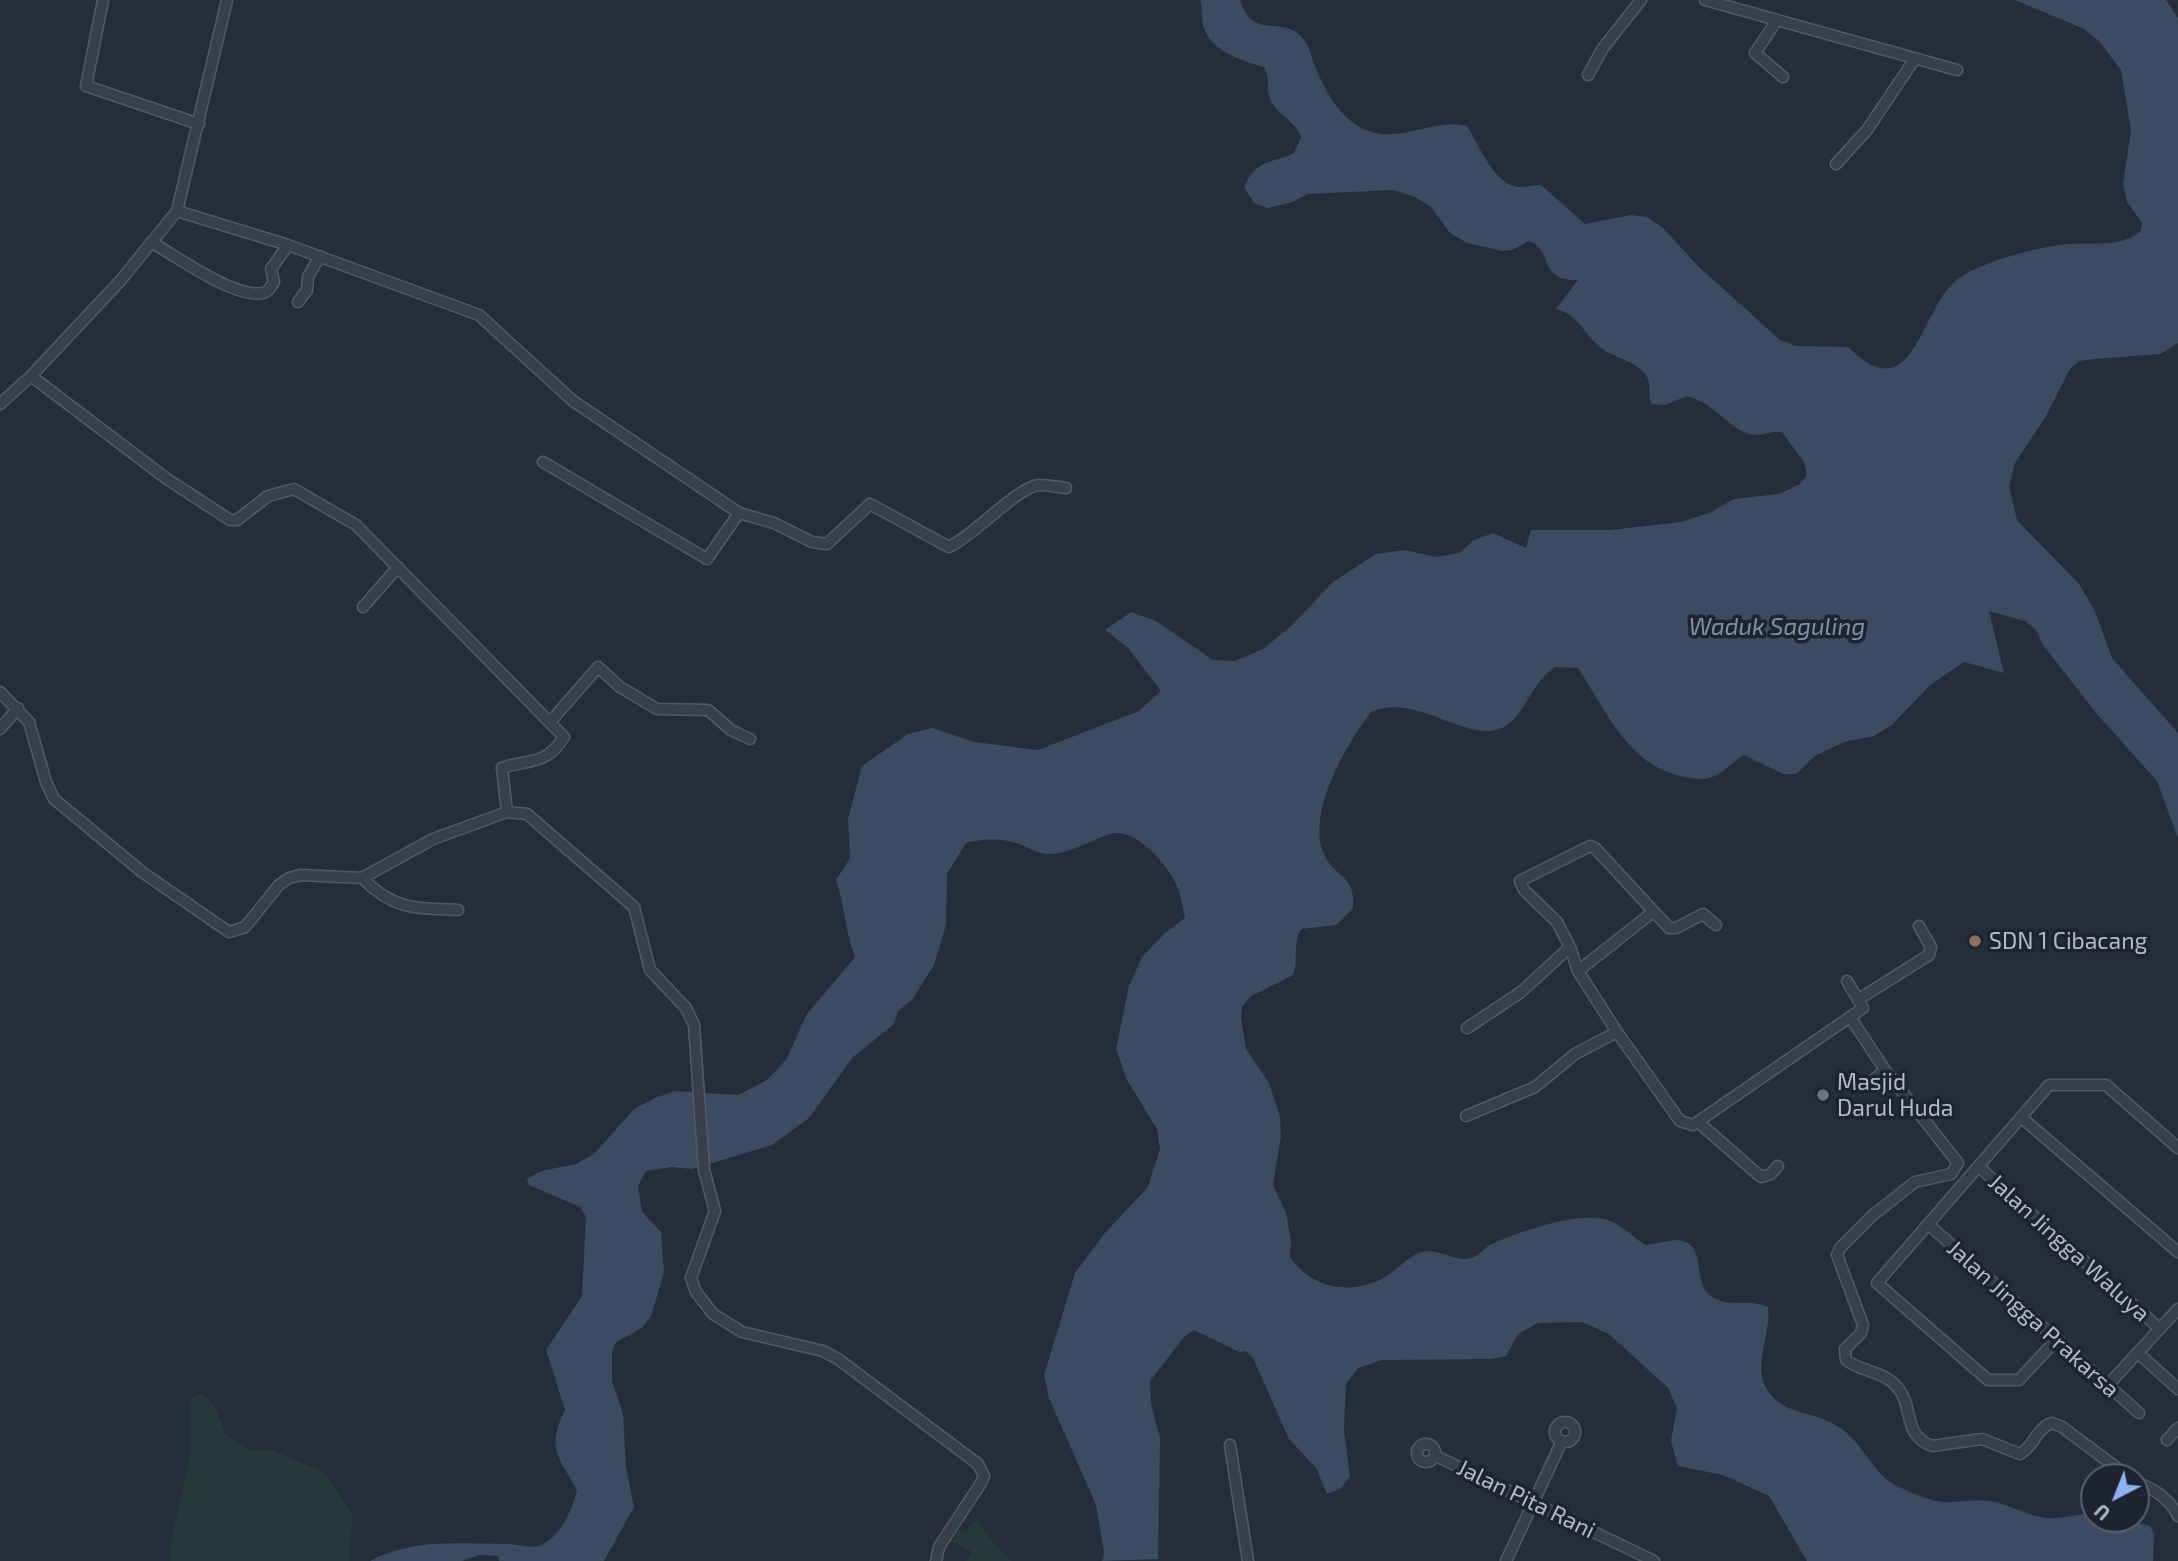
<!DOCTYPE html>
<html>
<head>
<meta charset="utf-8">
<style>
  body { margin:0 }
  #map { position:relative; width:2178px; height:1561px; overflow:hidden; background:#242d3a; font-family:"Exo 2",sans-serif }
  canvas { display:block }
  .north { position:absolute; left:2080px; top:1463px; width:70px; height:70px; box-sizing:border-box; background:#1d242f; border:2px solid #59606b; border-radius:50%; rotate:222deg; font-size:19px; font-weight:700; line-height:28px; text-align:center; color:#b3bac6 }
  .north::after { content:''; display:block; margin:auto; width:24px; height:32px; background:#8db4f1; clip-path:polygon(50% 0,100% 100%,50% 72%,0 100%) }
</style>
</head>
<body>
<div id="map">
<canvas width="2178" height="1561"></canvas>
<div class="north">U</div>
</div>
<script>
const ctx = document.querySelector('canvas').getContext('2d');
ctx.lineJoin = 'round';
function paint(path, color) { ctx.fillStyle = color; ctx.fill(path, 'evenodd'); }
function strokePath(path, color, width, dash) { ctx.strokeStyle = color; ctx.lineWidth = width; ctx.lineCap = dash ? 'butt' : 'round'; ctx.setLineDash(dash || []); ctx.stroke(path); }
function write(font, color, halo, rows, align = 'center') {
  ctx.font = font + ' "Exo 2",sans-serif'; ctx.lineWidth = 7; ctx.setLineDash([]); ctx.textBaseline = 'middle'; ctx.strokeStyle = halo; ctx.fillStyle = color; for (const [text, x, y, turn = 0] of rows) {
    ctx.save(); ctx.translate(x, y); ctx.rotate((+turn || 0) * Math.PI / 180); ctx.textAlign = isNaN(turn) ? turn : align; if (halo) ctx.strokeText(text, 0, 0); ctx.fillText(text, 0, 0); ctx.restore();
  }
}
paint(new Path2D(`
  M 202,1394 L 215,1406 L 226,1434 L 248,1450 L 274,1451 L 323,1472 L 353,1514 L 349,1561 L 170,1561 L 172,1536 L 191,1452 L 190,1398 Z
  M 978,1520 L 998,1549 L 1012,1561 L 967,1561 L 971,1551 L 952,1542 L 958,1529 L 966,1534 L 971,1524 Z`), '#26393b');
paint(new Path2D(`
  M 1200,0 L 1240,0 C 1253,40 1278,16 1300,35 C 1309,44 1310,53 1314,64 C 1327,95 1345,130 1382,134 C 1411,137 1438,119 1467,126 C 1479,145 1494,185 1519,187 C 1526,187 1534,185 1541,185 L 1585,224 L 1631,215 L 1647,217 L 1663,228 L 1698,266 L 1780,340 L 1796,346 L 1848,347 C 1915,414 1920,305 1959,278 C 1984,261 2040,246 2070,244 C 2095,242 2120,248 2141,231 L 2142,223 L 2127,202 L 2123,184 L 2131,130 L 2121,70 L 2099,41 L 2084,29 L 2015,0 L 2166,0 L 2178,18 L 2178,343 L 2160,354 L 2094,359 L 2079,361 L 2070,369 L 2046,416 L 2015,463 L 2009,486 L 2017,520 L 2079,584 L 2095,611 L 2112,658 L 2178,733 L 2178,838 L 2157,781 L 2097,714 L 2043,645 L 2036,630 L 2025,621 L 1989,611 L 2004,673 L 1964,662 L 1930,685 L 1892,725 L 1874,736 L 1844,742 L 1815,756 L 1796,774 L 1783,774 L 1744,755 C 1733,761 1724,773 1712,777 C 1704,780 1694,779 1685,777 C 1629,767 1607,712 1578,668 L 1555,667 C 1531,682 1524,719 1502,728 C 1466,744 1417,692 1371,712 C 1346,745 1306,813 1324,854 C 1334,878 1356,874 1353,908 L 1336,925 L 1301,929 C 1292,945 1299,959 1293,975 L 1251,996 L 1242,1007 L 1241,1018 L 1246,1049 L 1269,1083 L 1280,1117 L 1281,1136 L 1273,1185 L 1286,1213 L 1291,1241 L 1290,1257 C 1311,1288 1350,1296 1383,1278 C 1396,1271 1405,1259 1419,1253 C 1437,1246 1454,1263 1471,1258 C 1480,1256 1484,1247 1492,1244 C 1521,1231 1587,1207 1615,1223 C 1626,1229 1635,1239 1646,1245 C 1656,1244 1668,1240 1678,1240 C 1708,1243 1691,1281 1711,1296 C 1729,1309 1750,1298 1768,1307 C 1772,1334 1751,1365 1768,1391 C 1785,1416 1813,1410 1837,1426 C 1862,1441 1871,1470 1892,1483 C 1908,1492 1935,1504 1953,1502 C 1965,1501 1978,1499 1990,1501 C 2009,1504 2028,1516 2046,1518 C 2061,1519 2079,1514 2094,1513 L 2094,1519 L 2124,1519 L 2150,1526 L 2154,1534 L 2153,1561 L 1807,1561 L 1769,1496 L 1723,1475 L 1678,1466 L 1671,1441 L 1677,1408 L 1668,1388 L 1609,1334 L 1582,1322 L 1538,1323 L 1518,1334 L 1506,1356 L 1492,1359 L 1382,1360 L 1358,1368 L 1346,1384 L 1344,1430 L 1350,1477 L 1340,1489 L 1327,1494 L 1316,1468 L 1289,1439 L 1253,1358 L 1246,1351 L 1239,1352 L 1194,1330 L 1185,1336 L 1150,1381 L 1151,1404 L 1160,1439 L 1158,1559 L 1102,1561 L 1104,1553 L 1096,1505 L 1049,1398 L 1044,1375 L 1075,1273 L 1105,1233 L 1148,1187 L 1160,1149 L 1157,1129 L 1127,1080 L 1116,1049 L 1129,986 L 1142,957 L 1165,933 L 1185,918 C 1182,906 1181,893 1175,882 C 1166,863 1134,826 1110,834 C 1091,840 1069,854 1049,854 C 1039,854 1032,849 1024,846 C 1006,838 984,838 966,843 L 947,874 L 946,925 L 934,965 L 912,1000 L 898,1011 L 894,1024 L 853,1057 L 809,1118 L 772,1145 L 692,1169 L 672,1167 L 646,1171 L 638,1186 L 642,1212 L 661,1232 L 664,1273 L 651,1316 L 642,1328 L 616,1342 L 612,1352 L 612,1381 L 623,1414 L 626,1467 L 634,1507 L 604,1561 L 499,1561 L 498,1556 L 480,1555 L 462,1561 L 370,1561 C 414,1538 458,1544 506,1544 C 516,1544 530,1548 539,1546 C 559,1539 573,1509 577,1490 C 558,1456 546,1448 565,1410 L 546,1350 L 582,1296 L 586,1217 L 580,1207 L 529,1185 L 527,1179 L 541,1171 L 576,1164 L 594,1154 L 634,1109 L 655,1098 L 675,1091 L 738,1095 L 767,1080 L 786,1060 L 807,1014 L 855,957 C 845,932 845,906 836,880 L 850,858 L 848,819 L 862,766 L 908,734 L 932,728 L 974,742 L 1038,750 L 1139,711 L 1161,691 L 1128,648 L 1105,630 L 1131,612 L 1156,621 L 1213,660 L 1235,661 L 1263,649 L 1291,626 L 1333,582 L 1376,554 L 1405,550 L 1435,557 L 1459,553 L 1474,540 L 1493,533 L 1526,548 L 1531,530 L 1610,530 L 1681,522 L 1711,512 L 1734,499 L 1779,494 L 1800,484 L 1807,475 L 1804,462 L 1782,432 C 1771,430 1761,437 1749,434 C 1727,427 1716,404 1687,396 L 1665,405 L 1651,404 C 1648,395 1651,384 1647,377 C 1637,360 1614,359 1600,347 C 1583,333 1578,314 1556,309 L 1578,280 C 1537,281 1554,250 1529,241 L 1512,250 L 1502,251 L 1467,243 L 1450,233 L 1431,207 L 1415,197 L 1394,190 L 1308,194 L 1290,203 L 1268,208 L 1254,203 L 1244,187 C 1256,160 1269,164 1294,153 L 1301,137 C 1295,120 1278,116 1271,101 C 1265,90 1271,78 1264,67 C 1243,61 1212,52 1204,28 C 1201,19 1203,9 1200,0 Z`), '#3a4b62');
const minor = new Path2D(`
  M 103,0 L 86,86 L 199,124
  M 1705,0 L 1957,70
  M 1777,20 L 1755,53 L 1783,77
  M 1588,75 L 1603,48 L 1641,0
  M 1836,164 L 1867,130 L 1914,60
  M 177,211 L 288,245 L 479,315 L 573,401 L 739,513 L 707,559 L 543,462
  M 151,242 C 176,256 235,299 263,293 C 269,292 271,286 274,282 L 271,269 L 288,245
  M 298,302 L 307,290 L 308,277 L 320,256
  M 31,376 L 167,479 L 230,520 L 237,520 L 268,496 L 294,489 L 356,525 L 564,737 C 546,766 528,759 502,768 L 507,812
  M 0,404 L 31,376 L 121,280 L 177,211 L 227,0
  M 739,513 L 774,523 L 812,542 L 827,544 L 870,504 L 949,547 C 975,535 1017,487 1039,485 C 1048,485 1058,487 1066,488
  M 363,607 L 398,567
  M 0,692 L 29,722 L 46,782 L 54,799 L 142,872 L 229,932 L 245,927 L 279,885 L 289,878 L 300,875 L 362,878 L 433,839 L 507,812 L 527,814 L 634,907 L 650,970 L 686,1008 L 694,1025 L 704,1170 L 715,1211 L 691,1278 L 696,1292 L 713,1314 L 742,1332 L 823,1351 L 838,1359 L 978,1464 L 984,1476 L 981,1483 L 939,1547 L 936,1561
  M 551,721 L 598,667 L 620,687 L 657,709 L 708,710 L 731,730 L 750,739
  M 0,729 L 18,708
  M 362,878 C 394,910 414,908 458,910
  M 1570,947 L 1557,922 L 1524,890 L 1520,881 L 1590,846 L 1595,848 L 1669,928 L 1676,928 L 1703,914 L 1716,925
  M 1578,971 L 1653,912
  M 1847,981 L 1863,1008 L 1850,1017
  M 1859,999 L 1929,955 L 1931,947 L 1919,926
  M 1467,1028 L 1521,992 L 1570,947 L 1578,971 L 1617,1032
  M 1869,1084 L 1885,1070
  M 1466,1116 L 1535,1087 L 1575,1054 L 1617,1032 L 1680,1121 L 1693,1125 L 1850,1017 L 1885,1070 L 1958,1163 L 1951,1174 L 1915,1182 L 1873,1215 L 1840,1248 L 1837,1255 L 1863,1325 L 1861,1333 L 1845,1349 L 1846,1360 C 1861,1372 1885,1371 1898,1388 C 1914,1407 1902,1435 1932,1446 L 1982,1439 L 2020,1454 C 2034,1447 2036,1428 2052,1423 L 2062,1427 L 2129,1477
  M 2022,1118 L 2178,1252
  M 1698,1122 L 1761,1177 L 1771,1174 L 1778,1166
  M 1979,1167 L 2160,1329
  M 1928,1224 L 2139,1413
  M 2057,1339 L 2019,1380 L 1988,1380 L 1877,1283 L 2049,1085 L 2106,1085 L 2178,1148
  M 2138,1353 L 2178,1389
  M 2108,1385 L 2178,1309
  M1555 1432a10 10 0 1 1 20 0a10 10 0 1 1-20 0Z
  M 2167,1440 L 2178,1428
  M1417 1453a9 9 0 1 1 18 0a9 9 0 1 1-18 0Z
  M 1230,1445 L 1248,1561
  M 1436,1456 L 1654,1561
  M 2136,1482 C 2154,1489 2169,1498 2178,1516
  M 1506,1561 L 1562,1441`);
strokePath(minor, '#535a65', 13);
strokePath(minor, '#383f4a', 10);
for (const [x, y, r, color] of [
  [1975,941,7,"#8d6e63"],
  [1823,1095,7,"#6b7280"]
]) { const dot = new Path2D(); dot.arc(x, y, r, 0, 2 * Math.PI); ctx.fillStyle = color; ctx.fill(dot); strokePath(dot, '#1d242f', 2.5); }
write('23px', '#b3bac6', '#1d242f', [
  ["SDN 1 Cibacang",1989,941],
  ["Masjid",1837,1082],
  ["Darul Huda",1837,1108]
], 'left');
write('23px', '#b3bac6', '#1d242f', [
  ["Jalan Jingga Waluya",2069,1248,42],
  ["Jalan Jingga Prakarsa",2033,1319,42],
  ["Jalan Pita Rani",1526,1499,26]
]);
write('italic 24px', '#7c91ac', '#1d242f', [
  ["Waduk Saguling",1777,627]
]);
</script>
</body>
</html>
